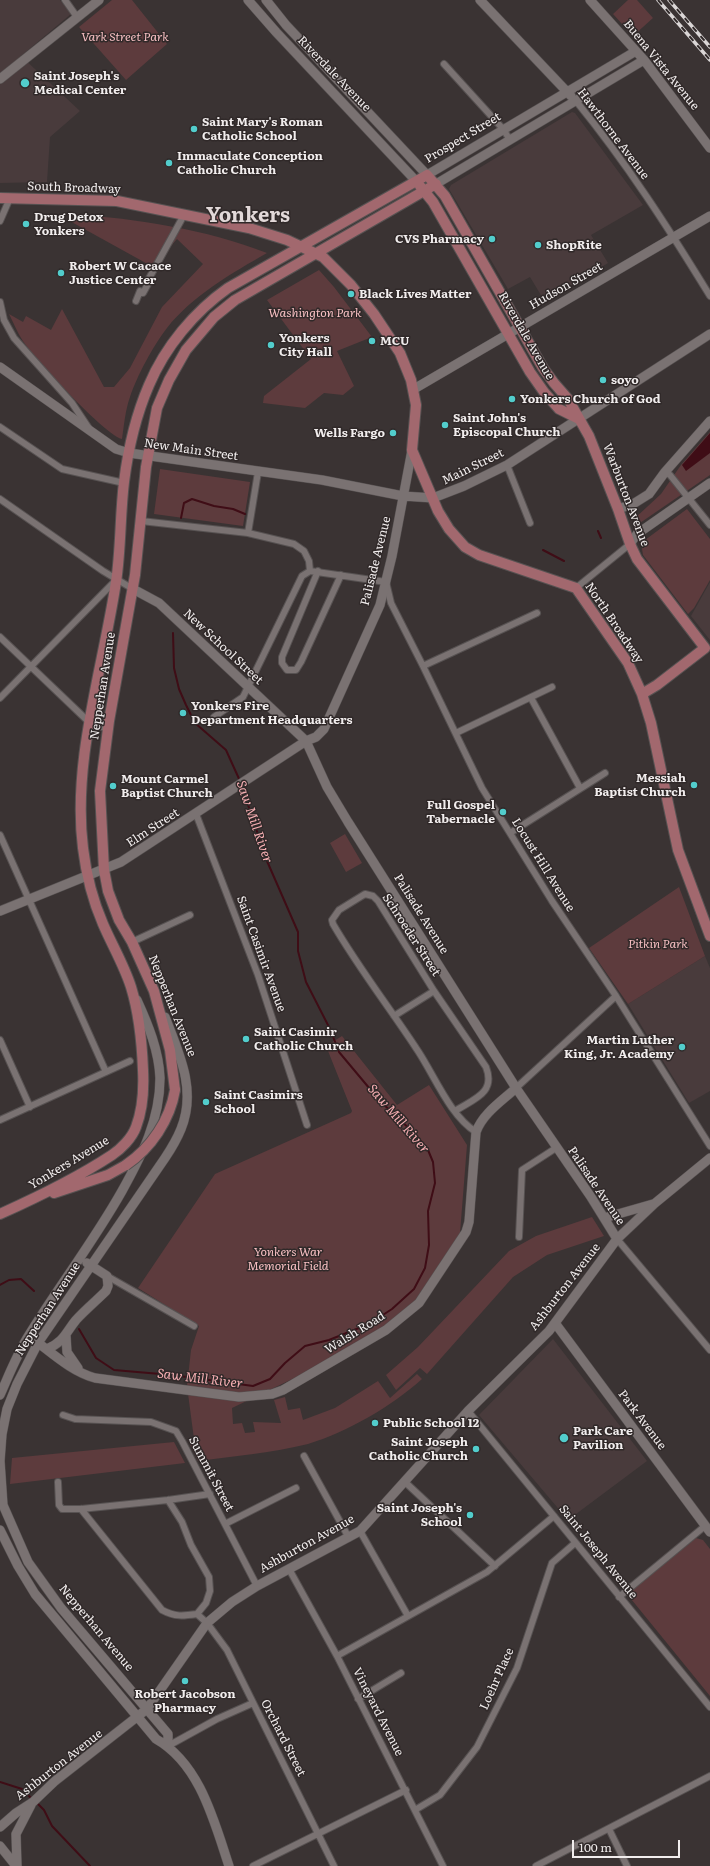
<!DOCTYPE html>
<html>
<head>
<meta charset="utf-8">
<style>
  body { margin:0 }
  #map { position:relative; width:710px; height:1866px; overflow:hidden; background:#3a3333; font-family:Literata,serif }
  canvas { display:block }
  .scale { position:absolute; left:572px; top:1840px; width:108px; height:18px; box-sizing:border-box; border:2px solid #f1eded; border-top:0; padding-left:5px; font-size:12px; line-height:14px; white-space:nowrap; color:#f1eded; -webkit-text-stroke:3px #302929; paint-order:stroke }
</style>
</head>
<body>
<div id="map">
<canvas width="710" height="1866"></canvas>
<div class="scale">100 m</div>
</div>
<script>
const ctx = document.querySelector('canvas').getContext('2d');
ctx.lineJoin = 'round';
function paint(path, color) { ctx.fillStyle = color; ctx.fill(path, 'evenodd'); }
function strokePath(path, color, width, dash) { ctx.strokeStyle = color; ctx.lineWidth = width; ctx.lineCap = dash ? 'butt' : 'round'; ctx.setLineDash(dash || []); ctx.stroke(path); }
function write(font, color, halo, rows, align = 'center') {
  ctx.font = font + ' Literata,serif'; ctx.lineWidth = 3; ctx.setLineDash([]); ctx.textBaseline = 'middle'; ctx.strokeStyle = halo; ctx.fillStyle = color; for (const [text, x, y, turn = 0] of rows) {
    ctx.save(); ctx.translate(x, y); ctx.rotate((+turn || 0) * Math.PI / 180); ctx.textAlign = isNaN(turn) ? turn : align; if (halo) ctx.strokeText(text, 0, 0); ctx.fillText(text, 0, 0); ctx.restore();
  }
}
paint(new Path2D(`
  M 0,0 L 60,0 L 71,14 L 21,56 L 80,111 L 50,137 L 47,182 L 0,183 Z
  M 572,112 L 575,113 L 643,205 L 591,235 L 608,263 L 545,302 L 530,277 L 508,289 L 449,189 L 451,185 Z
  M 710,582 L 710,640 L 691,616 Z
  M 705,956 L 710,968 L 710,1091 L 689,1103 L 628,1004 Z
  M 553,1339 L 647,1461 L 568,1520 L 479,1415 Z`), '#493b3c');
paint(new Path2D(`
  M 112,0 L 132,0 L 167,44 L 126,80 L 79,27 Z
  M 628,0 L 637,0 L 653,18 L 633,36 L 613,14 Z
  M 73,214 C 137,219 206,229 267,253 C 232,273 192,296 167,328 C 153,346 137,376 130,397 C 125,411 124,426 122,439 C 105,435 38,362 25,344 C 19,336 14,324 9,314 L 23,322 L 26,316 L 51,330 L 62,309 L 104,387 L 114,387 L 130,368 L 162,307 L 203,264 L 177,239 L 153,267 L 68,220 Z
  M 319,270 L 334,287 L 372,337 L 337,351 L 354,386 L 343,395 L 324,393 L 305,408 L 263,403 L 264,396 L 311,359 L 267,300 Z
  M 710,432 L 710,475 L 637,525 L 634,519 L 661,494 L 681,465 Z
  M 160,469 L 250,482 L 243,526 L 154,514 Z
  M 687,509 L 710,539 L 710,580 L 694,608 L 688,614 L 643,555 L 642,549 L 645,540 Z
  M 345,834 L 362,863 L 346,872 L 330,843 Z
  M 679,887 L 705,956 L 628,1004 L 589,948 Z
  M 342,1036 L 397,1105 L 429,1085 L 467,1145 L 460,1233 L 417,1302 L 378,1332 L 307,1372 L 232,1408 L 233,1424 L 242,1423 L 245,1433 L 255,1432 L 253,1422 L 281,1423 L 274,1400 L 285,1397 L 288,1410 L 300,1408 L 303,1420 L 335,1408 L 378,1381 L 390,1398 L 417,1374 L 422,1379 C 391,1407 347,1432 308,1444 C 272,1453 235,1456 198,1461 L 188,1440 L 194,1439 L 187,1386 L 191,1350 L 199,1326 L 138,1288 L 215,1174 L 351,1113 L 352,1111 L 326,1046 Z
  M 592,1217 L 604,1236 L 547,1255 L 513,1277 L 427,1374 L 420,1368 L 396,1390 L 386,1375 L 418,1347 L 509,1251 L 536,1236 Z
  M 174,1442 L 185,1463 L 10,1484 L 12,1458 Z
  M 696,1538 L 703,1540 L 710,1549 L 710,1696 L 627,1594 Z`), '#5d3b3d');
paint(new Path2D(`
  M 710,433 L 710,453 L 686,471 L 682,465 Z`), '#3f0d16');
strokePath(new Path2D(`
  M 181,518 L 184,503 L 192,499 L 214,506 L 233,509 L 245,514
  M 598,531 L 601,538
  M 543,550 L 564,561
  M 173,633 L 174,668 L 179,689 L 186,705 L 195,723 L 226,750 L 240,781
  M 0,1285 L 9,1280 L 21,1279 L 34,1291
  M 79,1329 L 96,1358 L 114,1370 L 172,1375 L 253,1386 L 270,1379 L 285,1363 L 305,1346 L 329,1340 L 369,1324 L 392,1309 L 414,1289 L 425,1268 L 429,1245 L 428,1211 L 435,1183 L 433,1162 L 428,1150 L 416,1135 L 380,1101 L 339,1052 L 330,1029 L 306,982 L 298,951 L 298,932 L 267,861 L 242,787
  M 0,1782 L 22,1789 L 32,1799
  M 36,1802 L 44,1810 L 52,1826 L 90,1866`), '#3f0d16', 2);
const street = new Path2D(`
  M 65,0 L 77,17
  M 444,64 L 503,129 L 510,140
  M 576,101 C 626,162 669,229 710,296
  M 0,221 L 10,198
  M 140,293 L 143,293 L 148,284 L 147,282 L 184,215
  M 136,301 L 140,291
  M 0,302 L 4,320 L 14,338 L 72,403 L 88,427
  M 0,427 L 62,469 L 124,483
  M 507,465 L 530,523
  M 665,472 L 670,475 L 710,525
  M 0,499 L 103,571 L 133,589
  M 141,521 L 248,533 L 294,544 L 304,551 L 309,561 L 310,571
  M 248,533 L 258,472
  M 310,571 L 386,582 L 391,603 L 423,666 L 482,788 L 552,901 L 616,996 L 710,1146
  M 318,571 L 282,657 L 282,663 L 287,670 L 296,670 L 301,662 L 341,575
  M 576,588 L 630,544
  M 0,637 L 90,723 L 108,729
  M 423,666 L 537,613
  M 0,698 L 115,581
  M 531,698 L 580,788
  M 214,717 L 243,697 L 302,576 L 310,571
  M 456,733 L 552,687
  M 196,814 L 258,975 L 307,1125
  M 510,833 L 605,773
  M 0,835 L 106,1072
  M 132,942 L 190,915
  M 394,1016 L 434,991
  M 0,1040 L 30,1107
  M 516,1088 L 616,996
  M 455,1111 C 474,1099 496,1093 486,1067 L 434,991 L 378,901 L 373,896 L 365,894 L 339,910 L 332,920 L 333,924 C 358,967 389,1007 416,1048 C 434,1074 449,1115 476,1132
  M 0,1120 L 130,1061
  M 519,1237 L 522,1170 L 556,1148
  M 617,1239 L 710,1350
  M 107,1276 L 194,1326
  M 468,1411 L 710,1707
  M 63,1415 L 75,1419 L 151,1422 L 176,1431 L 182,1441 L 257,1586
  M 304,1456 L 349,1538
  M 58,1482 L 59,1505 L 62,1509 L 81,1509 L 168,1500 L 210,1494
  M 405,1482 L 495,1566
  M 168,1500 L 182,1522 L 191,1545 L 209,1577 L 210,1591 L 206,1603 L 197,1614
  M 81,1509 L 162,1610 C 175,1617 183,1616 197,1614
  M 225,1524 L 296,1488
  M 360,1531 L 408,1616
  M 289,1569 L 337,1656 L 443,1866
  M 619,1597 L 705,1526
  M 197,1614 L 207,1623 L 227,1650 L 334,1866
  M 337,1656 L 487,1572 L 554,1516
  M 358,1699 L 401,1673
  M 168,1746 L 217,1719 L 253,1703
  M 415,1810 L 440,1795 L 477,1747 L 517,1668 L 552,1563 L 575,1543
  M 609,1829 L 627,1866
  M 253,1866 L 406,1790
  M 536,1866 L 710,1776`);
const secondary = new Path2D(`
  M 248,0 L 276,32 L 416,181
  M 266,0 L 286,25 L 427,175 L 636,51
  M 480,0 L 571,96
  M 590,0 L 644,60 L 710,148
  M 0,79 L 99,0
  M 436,184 L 644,60
  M 0,367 L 116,449 L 129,453 L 322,480 L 403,496 L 433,498 L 464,486 L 507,465 L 710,334
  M 414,389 L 710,216
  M 618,509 L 633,504 L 649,494 L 665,472 L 710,421
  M 630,544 L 637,534 L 710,483
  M 133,589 L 159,603 L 306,741 L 327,787 L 348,822 L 516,1088 L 591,1197 L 617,1239
  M 0,911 L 121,862 L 306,741 L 316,737 L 324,729 L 380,605 L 392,556 L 412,450
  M 165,1017 C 179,1053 197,1090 181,1129 C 177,1139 171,1149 165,1158 L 38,1343 L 17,1384 L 7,1409 L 2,1434 L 0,1461 L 3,1505 L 28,1562 L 61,1608 L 168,1734 L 168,1746
  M 604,1218 L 653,1204
  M 555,1323 L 710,1532
  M 29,1336 C 50,1351 70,1371 95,1378 L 239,1397 L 272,1394 L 283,1390 L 386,1330 L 419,1303 L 466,1232 L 469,1222 L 476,1132 C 483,1113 502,1101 516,1088
  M 66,1336 L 67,1352 L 78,1368
  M 47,1349 C 64,1342 66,1332 76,1320 C 85,1310 96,1301 106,1291 L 108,1286 L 107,1276 L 87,1263
  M 0,1395 C 9,1375 17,1354 29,1335 C 59,1286 94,1241 122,1191 C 142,1155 160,1120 160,1078 C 159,1051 148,1024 137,1000
  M 0,1530 L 18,1566 L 35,1594 L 156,1739 C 200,1764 214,1821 229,1866
  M 0,1827 L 16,1813 L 33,1802 L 55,1781 L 147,1709 L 207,1623 L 232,1602 L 257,1586 L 360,1531 L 468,1411 L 549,1331 L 617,1239 L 654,1204 L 710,1158
  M 0,1846 L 16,1866
  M 17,1866 L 16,1834 L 31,1805`);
const primary = new Path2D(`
  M 420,186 L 433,202 L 530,372 L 544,392 L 559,409 L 579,419
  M 0,198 L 117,201 L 249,228 L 287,240 L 323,257 L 351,285 L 374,314 L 400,353 L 411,380 L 416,405 L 412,450 L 438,511 L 449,529 L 465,547 L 479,555 L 576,588 L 628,663 L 642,694 L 651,723 L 678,850 L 710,936
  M 175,1090 L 170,1050 L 154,991 L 132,942 L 119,920 L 108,891 L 104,870 L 100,791 L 109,721 L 135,575 L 146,467 L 157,408 L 169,380 L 186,350 L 214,317 L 235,300 L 436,184
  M 54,1193 L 108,1175 L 126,1165
  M 0,1214 C 38,1197 77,1178 112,1155 C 121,1149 132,1138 136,1127 C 143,1109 144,1090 143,1070 C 142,1043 139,1013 131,987 C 124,965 112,945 103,924 C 93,901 86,873 83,848 C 72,761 103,668 116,582 C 121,549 120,515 124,482 C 128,450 136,415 149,385 C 165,347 194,312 228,288 L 427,175 L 445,196 L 543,368 L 554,383 L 568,399 L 589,436 L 618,509 L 630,544 L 637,559 L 705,648 L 657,685 L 642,694`);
strokePath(street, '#575252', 8);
strokePath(secondary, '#575252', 10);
strokePath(primary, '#575252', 12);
strokePath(street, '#7a7272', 6);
strokePath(secondary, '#7a7272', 9);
strokePath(primary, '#a2686e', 10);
const rail = new Path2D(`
  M 658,0 L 710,60
  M 669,0 L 710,47`);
strokePath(rail, '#dad6d6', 3.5);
strokePath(rail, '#302929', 2, [6]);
const primaryBridge = new Path2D(`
  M 126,1165 C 151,1148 170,1120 175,1090`);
strokePath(primaryBridge, '#575252', 12, []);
strokePath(primaryBridge, '#a2686e', 10);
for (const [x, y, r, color] of [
  [25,83,5,"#52cdcc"],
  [194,129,4,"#52cdcc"],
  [169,163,4,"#52cdcc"],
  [26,224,4,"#52cdcc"],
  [492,239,4,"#52cdcc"],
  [538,245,4,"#52cdcc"],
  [61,273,4,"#52cdcc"],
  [351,294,4,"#52cdcc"],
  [372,341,4,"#52cdcc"],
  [271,345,4,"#52cdcc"],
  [603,380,4,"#52cdcc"],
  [512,399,4,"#52cdcc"],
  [445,425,4,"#52cdcc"],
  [393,433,4,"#52cdcc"],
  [183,713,4,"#52cdcc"],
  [694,785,4,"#52cdcc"],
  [113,786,4,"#52cdcc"],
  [503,812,4,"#52cdcc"],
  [246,1039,4,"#52cdcc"],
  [682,1047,4,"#52cdcc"],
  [206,1102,4,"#52cdcc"],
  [375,1423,4,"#52cdcc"],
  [564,1438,5,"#52cdcc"],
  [476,1449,4,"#52cdcc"],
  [470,1515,4,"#52cdcc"],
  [185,1681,4,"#52cdcc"]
]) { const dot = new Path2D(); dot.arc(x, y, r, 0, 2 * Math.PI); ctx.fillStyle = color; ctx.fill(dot); strokePath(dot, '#302929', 1.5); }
write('italic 12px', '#f7bfc2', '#302929', [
  ["Vark Street Park",125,37],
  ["Washington Park",315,313],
  ["Pitkin Park",658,944],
  ["Yonkers War",288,1252],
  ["Memorial Field",288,1266]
]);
write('12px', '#f1eded', '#302929', [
  ["Buena Vista Avenue",661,65,51],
  ["Riverdale Avenue",334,74,46],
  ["Hawthorne Avenue",613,134,53],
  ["Prospect Street",463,138,-31],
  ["South Broadway",74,188,2],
  ["Hudson Street",566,286,-30],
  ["Riverdale Avenue",526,336,60],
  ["New Main Street",191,450,8],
  ["Main Street",473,467,-26],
  ["Warburton Avenue",626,495,69],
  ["Palisade Avenue",376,561,-76],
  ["North Broadway",614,623,56],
  ["New School Street",223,647,43],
  ["Nepperhan Avenue",103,686,-81],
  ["Elm Street",153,828,-33],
  ["Locust Hill Avenue",543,865,58],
  ["Palisade Avenue",421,914,58],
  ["Schroeder Street",411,935,57],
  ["Saint Casimir Avenue",261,954,70],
  ["Nepperhan Avenue",172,1006,68],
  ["Yonkers Avenue",69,1163,-31],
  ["Palisade Avenue",596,1186,56],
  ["Ashburton Avenue",565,1287,-52],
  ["Nepperhan Avenue",48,1309,-57],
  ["Walsh Road",355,1333,-32],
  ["Park Avenue",642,1420,53],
  ["Summit Street",211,1474,62],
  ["Ashburton Avenue",307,1544,-29],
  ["Saint Joseph Avenue",598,1552,51],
  ["Nepperhan Avenue",96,1628,50],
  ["Loehr Place",497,1679,-66],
  ["Vineyard Avenue",378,1712,63],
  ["Orchard Street",283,1738,63],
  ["Ashburton Avenue",59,1765,-38]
]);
write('bold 12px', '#f1eded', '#302929', [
  ["Saint Joseph's",34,76],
  ["Medical Center",34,90],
  ["Saint Mary's Roman",202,122],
  ["Catholic School",202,136],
  ["Immaculate Conception",177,156],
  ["Catholic Church",177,170],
  ["Drug Detox",34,217],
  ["Yonkers",34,231],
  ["CVS Pharmacy",484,239,"right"],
  ["ShopRite",546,245],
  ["Robert W Cacace",69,266],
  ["Justice Center",69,280],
  ["Black Lives Matter",359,294],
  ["Yonkers",279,338],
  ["City Hall",279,352],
  ["MCU",380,341],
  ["soyo",611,380],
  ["Yonkers Church of God",520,399],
  ["Saint John's",453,418],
  ["Episcopal Church",453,432],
  ["Wells Fargo",385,433,"right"],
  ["Yonkers Fire",191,706],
  ["Department Headquarters",191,720],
  ["Messiah",686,778,"right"],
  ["Baptist Church",686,792,"right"],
  ["Mount Carmel",121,779],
  ["Baptist Church",121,793],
  ["Full Gospel",495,805,"right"],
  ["Tabernacle",495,819,"right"],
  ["Saint Casimir",254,1032],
  ["Catholic Church",254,1046],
  ["Martin Luther",674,1040,"right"],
  ["King, Jr. Academy",674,1054,"right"],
  ["Saint Casimirs",214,1095],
  ["School",214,1109],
  ["Public School 12",383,1423],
  ["Park Care",573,1431],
  ["Pavilion",573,1445],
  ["Saint Joseph",468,1442,"right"],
  ["Catholic Church",468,1456,"right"],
  ["Saint Joseph's",462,1508,"right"],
  ["School",462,1522,"right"],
  ["Robert Jacobson",185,1694,"center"],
  ["Pharmacy",185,1708,"center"]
], 'left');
write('italic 13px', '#f7afb3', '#302929', [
  ["Saw Mill River",254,822,71],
  ["Saw Mill River",398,1119,49],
  ["Saw Mill River",200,1379,7]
]);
write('bold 20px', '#e2d9d9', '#302929', [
  ["Yonkers",248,216]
]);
</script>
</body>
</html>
